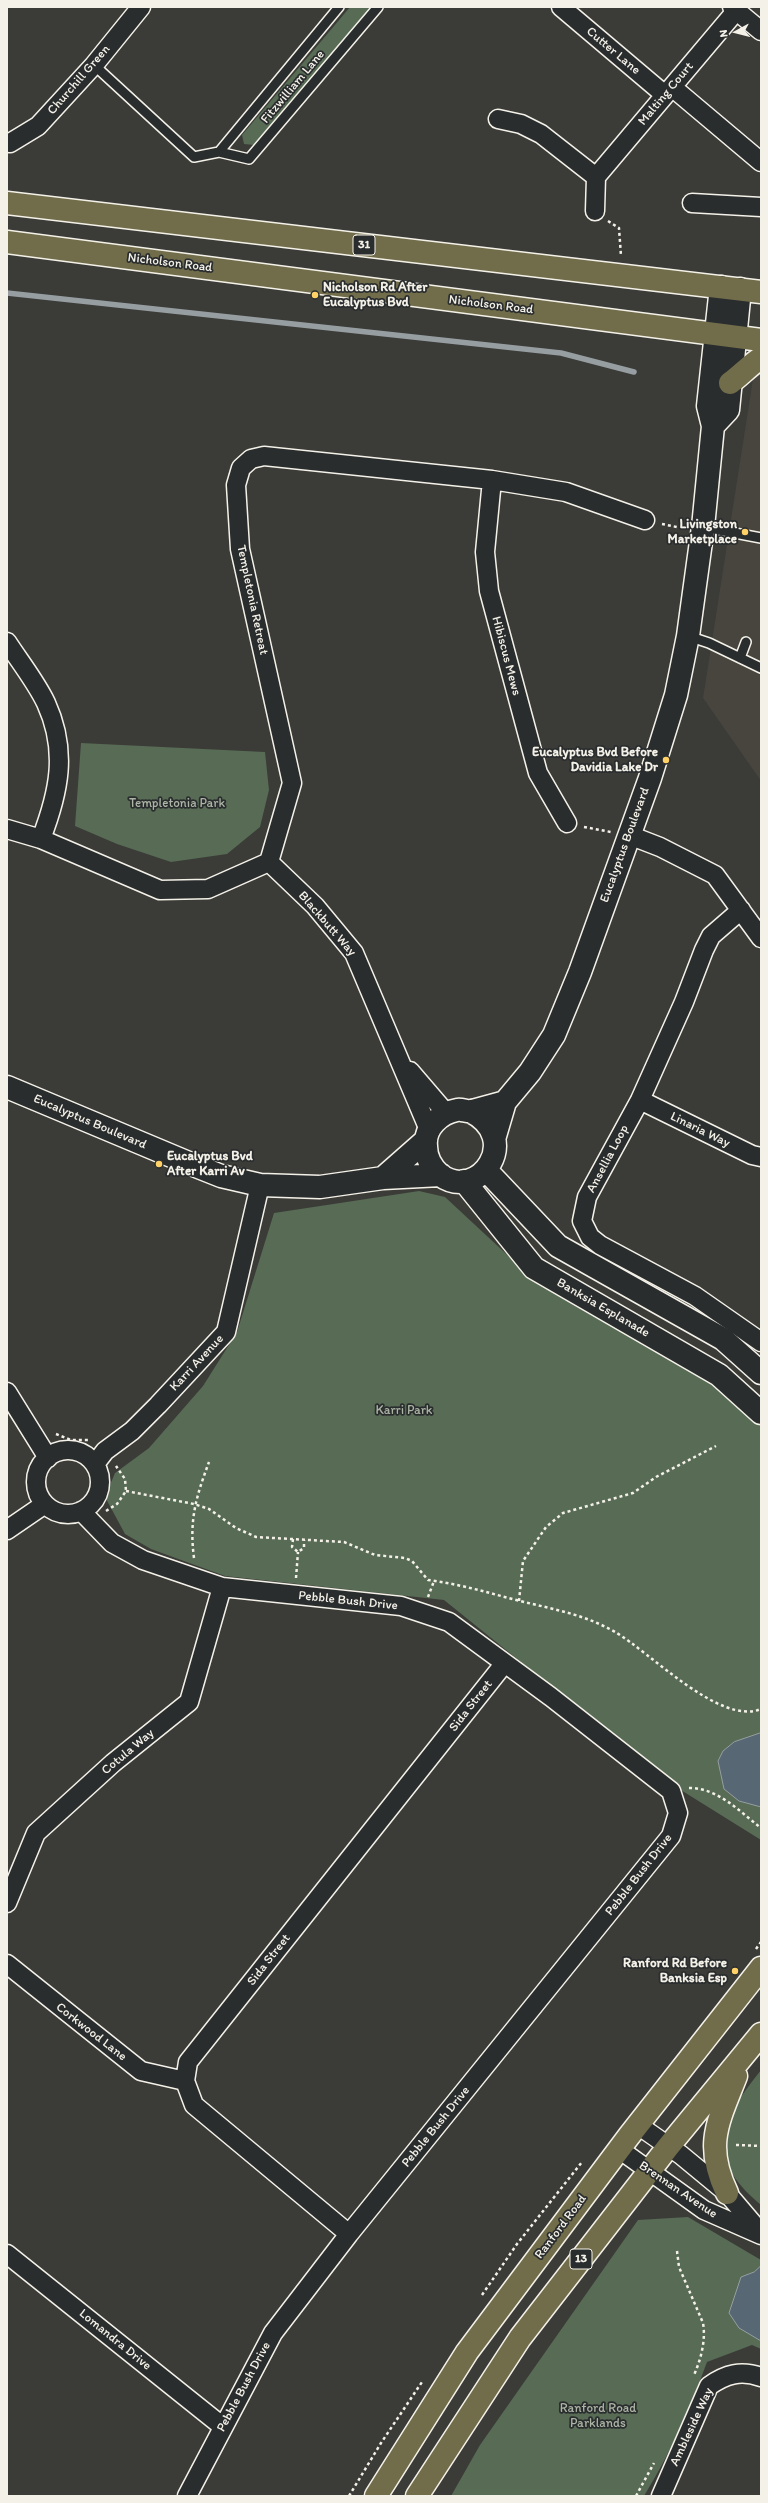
<!DOCTYPE html>
<html>
<head>
<meta charset="utf-8">
<style>
  body { margin:0 }
  #map { position:relative; width:768px; height:2503px; overflow:hidden; background:#3b3b37; font-family:Itim,sans-serif }
  canvas { display:block }
  .frame { position:absolute; inset:0; border:8px solid #f4f1e8; pointer-events:none }
  .north { position:absolute; left:716px; top:12px; width:40px; height:40px; -webkit-text-stroke:3px #2a2d2e; paint-order:stroke; rotate:263deg; font-size:11px; font-weight:700; line-height:16px; text-align:center; color:#f4f1e8 }
  .north::after { content:''; display:block; margin:auto; width:14px; height:18px; background:#f4f1e8; clip-path:polygon(50% 0,100% 100%,50% 72%,0 100%) }
</style>
</head>
<body>
<div id="map">
<canvas width="768" height="2503"></canvas>
<div class="frame"></div>
<div class="north">N</div>
</div>
<script>
const ctx = document.querySelector('canvas').getContext('2d');
ctx.lineJoin = 'round';
function paint(path, color) { ctx.fillStyle = color; ctx.fill(path, 'evenodd'); }
function strokePath(path, color, width, dash) { ctx.strokeStyle = color; ctx.lineWidth = width; ctx.lineCap = dash ? 'butt' : 'round'; ctx.setLineDash(dash || []); ctx.stroke(path); }
function write(font, color, halo, rows, align = 'center') {
  ctx.font = font + ' Itim,sans-serif'; ctx.lineWidth = 3.5; ctx.setLineDash([]); ctx.textBaseline = 'middle'; ctx.strokeStyle = halo; ctx.fillStyle = color; for (const [text, x, y, turn = 0] of rows) {
    ctx.save(); ctx.translate(x, y); ctx.rotate((+turn || 0) * Math.PI / 180); ctx.textAlign = isNaN(turn) ? turn : align; if (halo) ctx.strokeText(text, 0, 0); ctx.fillText(text, 0, 0); ctx.restore();
  }
}
paint(new Path2D(`
  M 755,366 L 761,367 L 761,781 L 703,698 Z`), '#47453d');
paint(new Path2D(`
  M 350,7 L 371,7 L 254,145 L 244,144 L 242,135 Z
  M 81,743 L 265,752 L 269,790 L 260,827 L 227,854 L 171,862 L 117,844 L 75,826 Z
  M 419,1191 L 445,1197 L 530,1276 L 702,1371 L 761,1420 L 761,1840 L 676,1787 L 444,1600 L 225,1576 L 151,1549 L 125,1534 L 105,1497 L 115,1473 L 149,1448 L 203,1386 L 237,1332 L 274,1213 Z
  M 761,2070 L 761,2205 C 702,2155 719,2123 761,2070 Z
  M 688,2217 L 761,2260 L 761,2349 L 752,2345 L 707,2362 C 690,2409 670,2454 644,2496 L 451,2496 L 480,2445 L 638,2220 Z`), '#576b55');
const water = new Path2D(`
  M 761,1733 L 761,1807 L 739,1801 L 724,1789 L 718,1761 L 723,1751 L 734,1742 Z
  M 761,2266 L 761,2341 L 739,2328 L 729,2313 L 741,2277 L 754,2272 Z`);
paint(water, '#576774');
strokePath(water, '#969ea2', 1);
strokePath(new Path2D(`
  M 7,293 L 561,353 L 634,372`), '#969ea2', 5.5);
const lane = new Path2D(`
  M 94,65 L 194,157 L 219,152 L 249,159 L 378,7
  M 219,152 L 339,7
  M 703,527 L 761,538
  M 688,636 L 709,643 L 761,668
  M 740,658 L 746,642`);
const street = new Path2D(`
  M 561,7 L 665,95
  M 732,7 L 761,31
  M 672,87 L 761,162
  M 498,119 L 521,124 L 541,134 L 596,177
  M 10,143 L 38,126 L 94,65 L 141,7
  M 692,203 L 761,207
  M 595,211 L 596,177 L 736,11
  M 492,480 L 485,552 L 489,591 L 538,773 L 567,823
  M 7,642 C 20,662 36,682 46,703 C 68,751 59,792 41,839
  M 7,829 L 41,839 L 160,890 L 208,889 L 269,862 L 292,783 L 240,549 L 236,485 L 241,468 L 251,459 L 264,456 L 492,480 L 566,492 L 645,520
  M 629,835 L 660,847 L 715,875 L 761,938
  M 269,862 L 315,906 L 354,953 L 429,1130
  M 741,910 L 711,936 L 704,950 L 684,1002 L 640,1100 L 587,1197 L 582,1221 L 590,1237 L 600,1245 L 695,1296 L 761,1342
  M 410,1071 L 446,1113
  M 640,1100 L 752,1155 L 761,1157
  M 7,1392 L 48,1458
  M36 1482a32 32 0 1 1 64 0a32 32 0 1 1-64 0Z
  M 95,1464 L 105,1451 L 132,1431 L 158,1405 L 226,1332 L 260,1185
  M 81,1511 L 112,1543 L 143,1560 L 222,1587 L 401,1606 L 449,1622 L 551,1697 L 671,1791 L 678,1813 L 671,1836 L 349,2234 L 273,2333 L 187,2496
  M 7,1530 L 45,1504
  M 7,1903 L 36,1833 L 113,1763 L 189,1702 L 222,1587
  M 7,1964 L 141,2071 L 185,2081
  M 638,2125 L 681,2155 L 727,2193 L 761,2233
  M 619,2149 L 704,2210 L 761,2235
  M 349,2234 L 194,2105 L 185,2081 L 188,2062 L 504,1664
  M 7,2254 L 222,2426
  M 661,2496 L 709,2386 C 726,2374 741,2370 761,2377`);
const secondary = new Path2D(`
  M 713,426 L 728,410 L 740,289
  M 7,1087 L 186,1162 L 221,1176 L 260,1185 L 320,1187 L 383,1178 L 441,1175
  M 470,1111 C 524,1138 479,1203 440,1175 C 431,1167 426,1157 426,1146 C 424,1128 440,1113 457,1110 C 462,1109 467,1112 472,1111 C 483,1108 494,1105 505,1102
  M 495,1136 L 505,1102 L 530,1072 L 554,1035 L 580,972 L 650,778 L 676,695 L 688,636 L 703,527 L 713,426 L 708,406 L 721,287
  M 486,1170 L 558,1246 L 723,1339 L 761,1373
  M 383,1178 L 425,1141
  M 464,1181 L 534,1268 L 719,1375 L 761,1413`);
const primary = new Path2D(`
  M 7,203 L 761,292
  M 7,242 L 761,340
  M 730,383 C 741,375 752,363 761,358
  M 727,2193 C 704,2145 718,2122 736,2076
  M 376,2496 L 467,2352 L 629,2136 L 761,1968
  M 417,2496 L 520,2338 L 668,2147 L 761,2034`);
strokePath(lane, '#f4f1e8', 12);
strokePath(street, '#f4f1e8', 21);
strokePath(secondary, '#f4f1e8', 25);
strokePath(primary, '#f4f1e8', 25);
strokePath(new Path2D(`
  M 608,221 L 619,228 L 621,256
  M 662,524 L 682,528
  M 584,827 L 611,832
  M 56,1434 L 71,1440 L 90,1440
  M 126,1491 L 194,1504 L 209,1509 L 236,1528 L 256,1537 L 344,1542 L 375,1555 L 405,1558 L 412,1561 L 428,1580 C 460,1584 489,1593 520,1601 C 553,1609 586,1615 615,1632 C 650,1652 720,1726 761,1709
  M 106,1511 L 117,1504 L 126,1491 L 125,1479 L 116,1466
  M 293,1539 L 292,1547 L 298,1552 L 304,1548 L 304,1540
  M 194,1558 C 189,1520 196,1497 209,1462
  M 296,1578 L 298,1552
  M 428,1597 L 434,1581
  M 519,1601 L 523,1561 L 546,1527 L 563,1513 L 633,1493 L 656,1477 L 716,1446
  M 689,1788 C 718,1788 739,1811 761,1828
  M 756,1949 L 761,1942
  M 736,2145 L 761,2146
  M 677,2251 L 679,2267 L 703,2323 C 706,2340 701,2359 694,2375
  M 482,2295 L 517,2244 L 582,2162
  M 349,2496 L 381,2443 L 422,2382
  M 636,2496 L 654,2463`), '#f4f1e8', 2.5, [3, 3]);
strokePath(lane, '#2a2d2e', 9);
strokePath(street, '#2a2d2e', 18);
strokePath(secondary, '#2a2d2e', 22);
strokePath(primary, '#716d4b', 22);
for (const [x, y, r, color] of [
  [315,295,4,"#ffd166"],
  [745,532,4,"#ffd166"],
  [666,760,4,"#ffd166"],
  [159,1164,4,"#ffd166"],
  [735,1971,4,"#ffd166"]
]) { const dot = new Path2D(); dot.arc(x, y, r, 0, 2 * Math.PI); ctx.fillStyle = color; ctx.fill(dot); strokePath(dot, '#2a2d2e', 1.5); }
for (const [x, y, w] of [
  [364,245,22],
  [581,2259,22]
]) { const box = new Path2D(); box.roundRect(x - w / 2, y - 10, w, 20, 3); ctx.fillStyle = '#2a2d2e'; ctx.fill(box); strokePath(box, '#f4f1e8', 1); }
write('bold 12px', '#f4f1e8', null, [
  ["31",364,245],
  ["13",581,2259]
]);
write('13px', '#f4f1e8', '#2a2d2e', [
  ["Cutter Lane",613,51,40],
  ["Churchill Green",79,80,-49],
  ["Fitzwilliam Lane",293,87,-50],
  ["Malting Court",666,94,-50],
  ["Nicholson Road",170,263,7],
  ["Nicholson Road",491,305,7],
  ["Templetonia Retreat",252,600,78],
  ["Hibiscus Mews",506,656,75],
  ["Eucalyptus Boulevard",625,845,-70],
  ["Blackbutt Way",327,924,49],
  ["Eucalyptus Boulevard",90,1122,23],
  ["Linaria Way",700,1130,26],
  ["Ansellia Loop",608,1159,-62],
  ["Banksia Esplanade",603,1308,30],
  ["Karri Avenue",197,1363,-47],
  ["Pebble Bush Drive",348,1601,6],
  ["Sida Street",471,1706,-52],
  ["Cotula Way",128,1752,-40],
  ["Pebble Bush Drive",639,1875,-52],
  ["Sida Street",269,1960,-52],
  ["Corkwood Lane",91,2032,38],
  ["Pebble Bush Drive",436,2127,-51],
  ["Brennan Avenue",678,2190,34],
  ["Ranford Road",561,2227,-53],
  ["Lomandra Drive",115,2340,39],
  ["Pebble Bush Drive",244,2387,-62],
  ["Ambleside Way",692,2427,-65]
]);
write('bold 13px', '#f4f1e8', '#2a2d2e', [
  ["Nicholson Rd After",323,288,"left"],
  ["Eucalyptus Bvd",323,303,"left"],
  ["Livingston",737,525],
  ["Marketplace",737,540],
  ["Eucalyptus Bvd Before",658,753],
  ["Davidia Lake Dr",658,768],
  ["Eucalyptus Bvd",167,1157,"left"],
  ["After Karri Av",167,1172,"left"],
  ["Ranford Rd Before",727,1964],
  ["Banksia Esp",727,1979]
], 'right');
write('13px', '#adb5a6', '#2a2d2e', [
  ["Templetonia Park",177,804],
  ["Karri Park",404,1411],
  ["Ranford Road",598,2409],
  ["Parklands",598,2424]
]);
</script>
</body>
</html>
